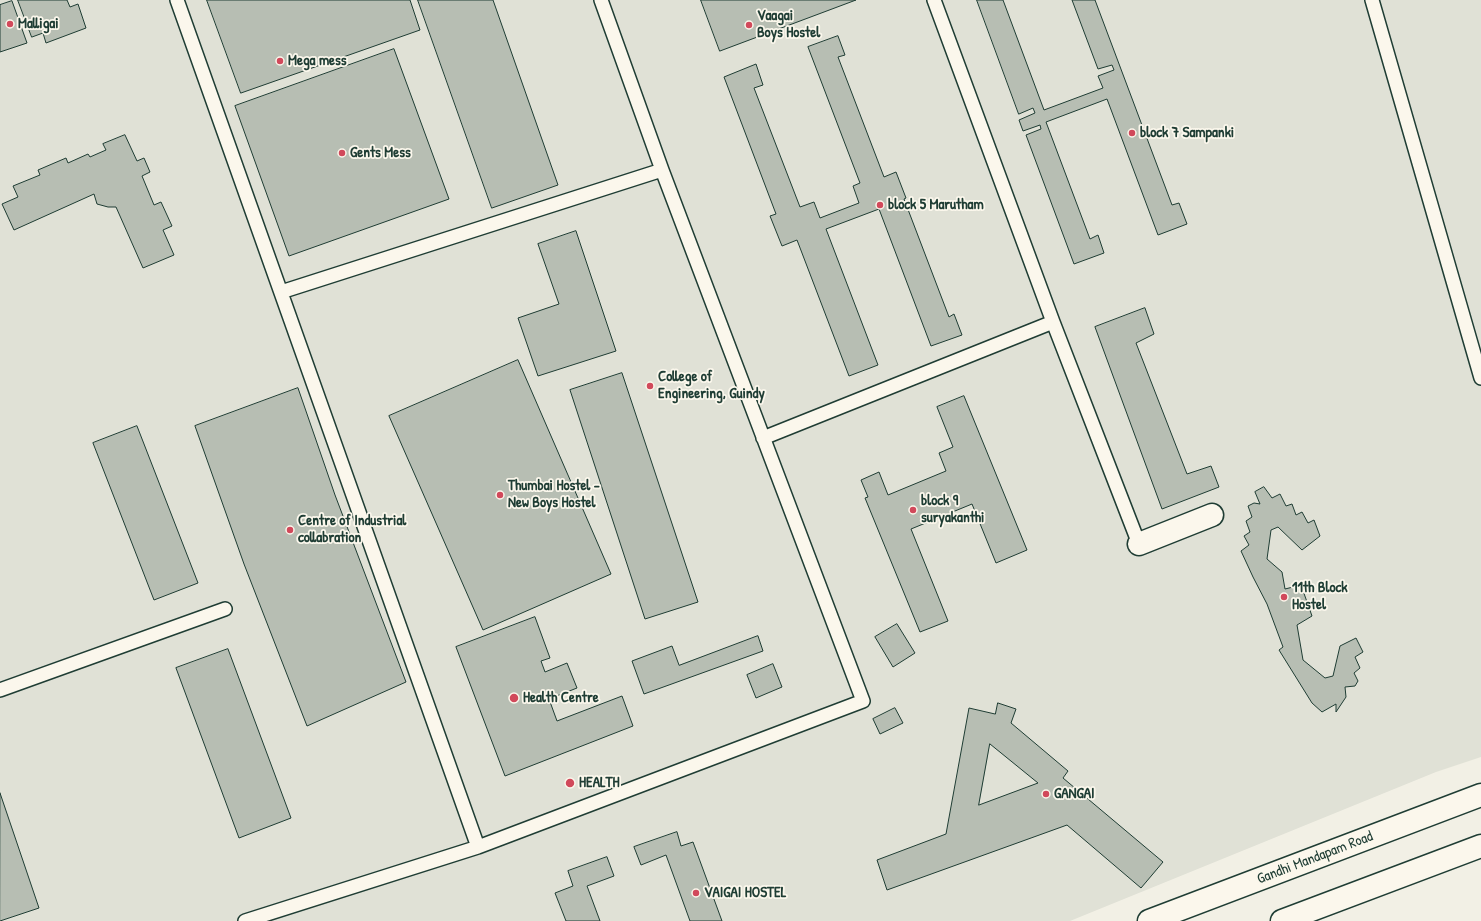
<!DOCTYPE html>
<html>
<head>
<meta charset="utf-8">
<style>
  body { margin:0 }
  canvas { display:block; background:#f2f0e5 }
</style>
</head>
<body>
<canvas width="1481" height="921"></canvas>
<script>
const ctx = document.querySelector('canvas').getContext('2d');
ctx.lineJoin = 'round';
function paint(path, color) { ctx.fillStyle = color; ctx.fill(path, 'evenodd'); }
function strokePath(path, color, width, dash) { ctx.strokeStyle = color; ctx.lineWidth = width; ctx.lineCap = dash ? 'butt' : 'round'; ctx.setLineDash(dash || []); ctx.stroke(path); }
function write(font, color, halo, rows, align = 'center') {
  ctx.font = font + ' "Patrick Hand",sans-serif'; ctx.lineWidth = 3.5; ctx.setLineDash([]); ctx.textBaseline = 'middle'; ctx.strokeStyle = halo; ctx.fillStyle = color; for (const [text, x, y, turn = 0] of rows) {
    ctx.save(); ctx.translate(x, y); ctx.rotate((+turn || 0) * Math.PI / 180); ctx.textAlign = isNaN(turn) ? turn : align; if (halo) ctx.strokeText(text, 0, 0); ctx.fillText(text, 0, 0); ctx.restore();
  }
}
paint(new Path2D(`
  M 0,0 L 1481,0 L 1481,757 L 1436,772 L 1070,921 L 0,921 Z`), '#e0e1d6');
const building = new Path2D(`
  M 18,0 L 67,0 L 70,7 L 78,4 L 86,28 L 46,43 L 43,33 L 32,37 Z
  M 207,0 L 410,0 L 420,30 L 241,93 Z
  M 418,0 L 493,0 L 558,185 L 492,208 Z
  M 701,0 L 856,0 L 720,51 Z
  M 977,0 L 1003,0 L 1044,110 L 1103,88 L 1098,76 L 1114,70 L 1112,65 L 1098,69 L 1072,0 L 1095,0 L 1172,205 L 1179,203 L 1187,224 L 1158,235 L 1107,99 L 1046,122 L 1090,239 L 1098,235 L 1104,253 L 1074,264 L 1026,135 L 1041,129 L 1040,125 L 1023,131 L 1019,120 L 1035,113 L 1033,108 L 1019,114 Z
  M 12,1 L 27,43 L 0,52 L 0,5 Z
  M 838,36 L 845,55 L 838,57 L 884,177 L 896,172 L 906,198 L 904,199 L 949,317 L 954,314 L 962,335 L 931,346 L 879,209 L 826,229 L 878,365 L 849,376 L 797,240 L 782,246 L 770,216 L 776,214 L 724,77 L 756,64 L 763,85 L 754,88 L 800,207 L 814,202 L 820,218 L 859,203 L 853,186 L 860,183 L 808,47 Z
  M 394,49 L 449,199 L 289,256 L 235,106 Z
  M 125,135 L 137,161 L 144,158 L 150,172 L 142,176 L 154,205 L 161,202 L 172,226 L 163,230 L 174,255 L 143,268 L 116,207 L 108,207 L 97,204 L 94,194 L 14,230 L 2,204 L 18,197 L 13,186 L 40,175 L 38,170 L 66,158 L 68,163 L 88,154 L 90,157 L 106,150 L 103,144 Z
  M 576,231 L 616,351 L 538,376 L 518,318 L 559,304 L 538,244 Z
  M 1145,308 L 1154,334 L 1136,343 L 1187,474 L 1211,466 L 1219,487 L 1162,509 L 1095,327 Z
  M 518,360 L 611,574 L 483,630 L 389,416 Z
  M 622,373 L 698,602 L 645,619 L 570,390 Z
  M 298,388 L 335,495 L 406,682 L 307,726 L 244,564 L 195,426 Z
  M 964,396 L 1027,550 L 996,563 L 972,504 L 911,529 L 948,621 L 920,632 L 865,498 L 868,497 L 861,480 L 879,472 L 888,495 L 946,471 L 939,453 L 953,447 L 937,407 Z
  M 137,426 L 198,583 L 154,600 L 93,443 Z
  M 1264,487 L 1272,498 L 1280,494 L 1286,506 L 1292,504 L 1296,515 L 1302,512 L 1308,523 L 1314,520 L 1320,536 L 1302,550 L 1278,527 L 1271,530 L 1267,559 L 1282,572 L 1285,589 L 1301,585 L 1312,616 L 1297,625 L 1303,660 L 1325,678 L 1333,676 L 1340,646 L 1356,638 L 1363,652 L 1355,657 L 1360,668 L 1354,673 L 1358,681 L 1355,686 L 1345,687 L 1346,697 L 1336,712 L 1336,704 L 1322,712 L 1312,703 L 1279,650 L 1283,647 L 1267,604 L 1253,577 L 1241,551 L 1249,545 L 1244,536 L 1250,532 L 1246,521 L 1252,517 L 1248,506 L 1254,503 L 1260,504 L 1255,492 Z
  M 535,617 L 550,658 L 541,661 L 545,672 L 567,663 L 577,688 L 549,699 L 557,721 L 622,696 L 633,726 L 505,776 L 456,647 Z
  M 897,624 L 915,653 L 893,667 L 875,637 Z
  M 758,636 L 763,651 L 644,694 L 632,661 L 672,646 L 679,665 Z
  M 228,649 L 291,818 L 239,838 L 176,668 Z
  M 773,664 L 782,687 L 756,698 L 747,675 Z
  M 998,703 L 1016,709 L 1011,723 L 1068,771 L 1063,778 L 1163,862 L 1141,888 L 1067,825 L 887,890 L 877,860 L 946,834 L 969,708 L 995,714 ZM 990,744 L 1038,783 L 979,805 Z
  M 895,708 L 903,723 L 880,734 L 873,719 Z
  M 0,793 L 39,908 L 0,921 Z
  M 677,832 L 681,846 L 693,842 L 722,921 L 690,921 L 666,855 L 641,865 L 634,847 Z
  M 607,857 L 614,876 L 587,886 L 600,921 L 566,921 L 555,893 L 573,886 L 568,871 Z`);
paint(building, '#b7beb3');
strokePath(building, '#1f3d34', 1);
const service = new Path2D(`
  M 177,0 L 478,847
  M 934,0 L 1053,322 L 1139,544
  M 1372,0 L 1481,378
  M 281,292 L 662,170
  M 763,438 L 1053,322
  M 0,690 L 225,609
  M 245,921 L 478,847 L 863,701 L 662,170 L 601,0`);
const minor = new Path2D(`
  M 1139,544 L 1212,515`);
const secondary = new Path2D(`
  M 1149,921 L 1481,795
  M 1282,921 L 1481,846`);
strokePath(service, '#1f3d34', 16);
strokePath(minor, '#1f3d34', 25);
strokePath(secondary, '#1f3d34', 25);
strokePath(service, '#fbf7ec', 13);
strokePath(minor, '#fbf7ec', 22);
strokePath(secondary, '#fbf7ec', 22);
for (const [x, y, r, color] of [
  [10,24,4,"#d1495b"],
  [749,25,4,"#d1495b"],
  [280,61,4,"#d1495b"],
  [1132,133,4,"#d1495b"],
  [342,153,4,"#d1495b"],
  [880,205,4,"#d1495b"],
  [650,386,4,"#d1495b"],
  [500,495,4,"#d1495b"],
  [913,510,4,"#d1495b"],
  [290,530,4,"#d1495b"],
  [1284,597,4,"#d1495b"],
  [514,698,5,"#d1495b"],
  [570,783,5,"#d1495b"],
  [1046,794,4,"#d1495b"],
  [696,893,4,"#d1495b"]
]) { const dot = new Path2D(); dot.arc(x, y, r, 0, 2 * Math.PI); ctx.fillStyle = color; ctx.fill(dot); strokePath(dot, '#fbf7ec', 1.5); }
write('bold 15px', '#1f3d34', '#fbf7ec', [
  ["Vaagai",757,16],
  ["Boys Hostel",757,33],
  ["Malligai",18,24],
  ["Mega mess",288,61],
  ["block 7 Sampanki",1140,133],
  ["Gents Mess",350,153],
  ["block 5 Marutham",888,205],
  ["College of",658,377],
  ["Engineering, Guindy",658,394],
  ["Thumbai Hostel -",508,486],
  ["New Boys Hostel",508,503],
  ["block 9",921,501],
  ["suryakanthi",921,518],
  ["Centre of Industrial",298,521],
  ["collabration",298,538],
  ["11th Block",1292,588],
  ["Hostel",1292,605],
  ["Health Centre",523,698],
  ["HEALTH",579,783],
  ["GANGAI",1054,794],
  ["VAIGAI HOSTEL",704,893]
], 'left');
write('15px', '#1f3d34', '#fbf7ec', [
  ["Gandhi Mandapam Road",1315,858,-21]
]);
</script>
</body>
</html>
